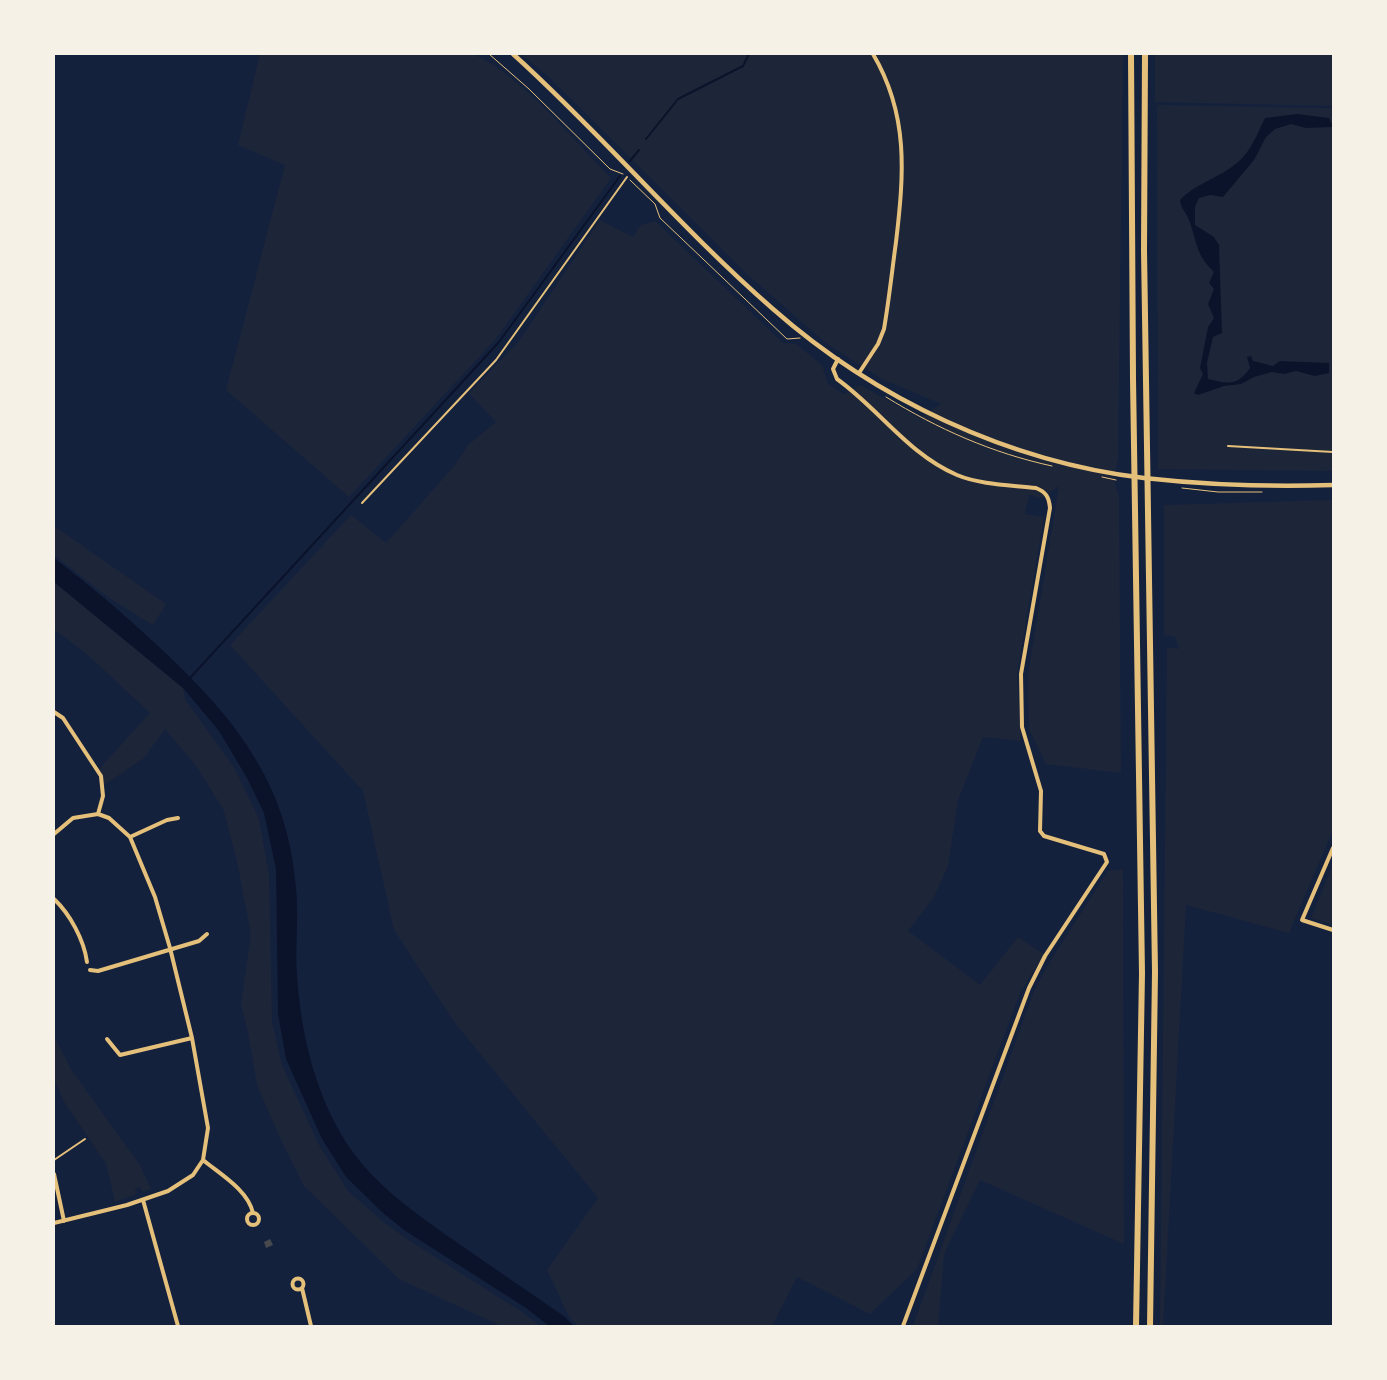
<!DOCTYPE html>
<html>
<head>
<meta charset="utf-8">
<style>
  body { margin:0 }
  #map { position:relative; width:1387px; height:1380px; overflow:hidden; background:#14213d; font-family:"Space Grotesk",sans-serif }
  canvas { display:block }
  .frame { position:absolute; inset:0; border:55px solid #f6f1e7; pointer-events:none }
</style>
</head>
<body>
<div id="map">
<canvas width="1387" height="1380"></canvas>
<div class="frame"></div>
</div>
<script>
const ctx = document.querySelector('canvas').getContext('2d');
ctx.lineJoin = 'round';
function paint(path, color) { ctx.fillStyle = color; ctx.fill(path, 'evenodd'); }
function strokePath(path, color, width, dash) { ctx.strokeStyle = color; ctx.lineWidth = width; ctx.lineCap = dash ? 'butt' : 'round'; ctx.setLineDash(dash || []); ctx.stroke(path); }
paint(new Path2D(`
  M 260,54 L 474,54 C 524,78 572,139 611,178 L 495,340 L 349,497 L 226,390 L 285,165 L 238,145 Z
  M 521,54 L 1123,54 L 1118,460 C 1113,474 1114,483 1119,497 L 1121,773 L 1046,764 L 1029,729 L 1028,674 L 1059,486 L 1042,498 L 1029,495 L 1025,514 L 1044,517 L 1017,674 L 1021,741 L 983,737 L 958,800 L 948,866 L 934,897 L 908,931 L 980,985 L 1018,937 L 1044,954 L 1020,993 L 917,1269 L 870,1314 L 797,1277 L 772,1326 L 578,1326 L 569,1317 L 547,1270 L 598,1198 L 455,1023 L 394,930 L 363,791 L 230,645 L 351,515 L 386,543 L 455,465 L 468,445 L 496,422 L 469,393 L 519,341 L 600,220 L 633,237 L 641,225 L 655,221 L 783,343 L 796,344 L 822,365 L 828,384 L 844,394 L 860,385 L 920,418 L 941,404 L 882,379 L 826,343 L 749,276 L 549,77 Z
  M 1155,54 L 1333,54 L 1333,106 L 1155,102 Z
  M 1157,105 L 1333,108 L 1333,471 L 1158,469 Z
  M 1333,500 L 1333,830 L 1289,933 L 1186,905 L 1163,1326 L 1160,1326 L 1167,647 L 1179,649 L 1175,637 L 1164,635 L 1164,505 Z
  M 54,526 L 166,604 L 153,625 L 109,598 L 54,555 Z
  M 54,582 L 183,688 L 185,699 L 235,769 L 259,819 L 269,875 L 272,1022 L 282,1065 L 319,1145 L 348,1191 L 382,1221 L 413,1243 L 522,1312 L 540,1326 L 501,1326 L 399,1279 L 304,1186 L 279,1136 L 257,1085 L 248,1032 L 241,1004 L 251,935 L 237,861 L 224,811 L 197,767 L 165,729 L 144,758 L 104,785 L 99,769 L 150,713 L 88,655 L 54,629 Z
  M 1333,864 L 1333,925 L 1311,918 Z
  M 1123,869 L 1124,1244 L 980,1180 L 944,1254 L 938,1326 L 913,1326 L 1034,991 L 1049,963 L 1108,871 Z
  M 54,1036 L 72,1071 L 140,1165 L 151,1189 L 143,1192 L 140,1187 L 135,1189 L 136,1194 L 115,1202 L 106,1164 L 63,1100 L 54,1079 Z`), '#1d2539');
paint(new Path2D(`
  M 1297,114 L 1329,118 L 1333,127 L 1306,128 L 1291,124 L 1275,129 L 1266,137 L 1254,160 L 1223,197 L 1210,195 L 1199,198 L 1195,207 L 1195,225 L 1214,237 L 1219,245 L 1222,333 L 1213,337 L 1207,363 L 1208,379 C 1228,384 1238,386 1250,368 L 1247,357 L 1251,356 L 1253,361 L 1273,366 L 1280,361 L 1329,363 L 1329,373 L 1315,376 L 1296,371 L 1284,374 L 1272,372 L 1254,377 L 1241,384 L 1224,386 L 1198,395 L 1194,393 L 1203,374 L 1200,368 L 1208,327 L 1214,318 L 1208,304 L 1214,289 L 1209,283 L 1214,272 C 1196,255 1197,242 1189,220 C 1186,212 1181,209 1180,200 C 1198,181 1227,176 1244,156 C 1253,146 1259,130 1265,118 Z
  M 54,558 C 91,586 124,614 158,646 C 233,716 288,781 296,888 C 299,917 295,947 297,976 C 301,1031 313,1085 341,1134 C 370,1184 418,1215 465,1248 C 498,1271 532,1294 565,1317 L 574,1326 L 549,1326 L 526,1308 L 404,1230 L 383,1213 L 346,1177 L 322,1139 L 286,1059 L 278,1014 L 276,869 L 264,813 L 247,778 L 219,731 L 183,688 L 54,582 Z`), '#0b132b');
strokePath(new Path2D(`
  M 646,139 L 678,99 L 743,66 L 749,54
  M 630,161 L 639,150
  M 189,679 L 499,342 L 620,176`), '#0b132b', 2);
paint(new Path2D(`
  M 270,1239 L 273,1245 L 266,1248 L 264,1242 Z`), '#48494c');
strokePath(new Path2D(`
  M 489,54 L 529,89 L 610,169 L 623,174
  M 630,180 L 655,204 L 660,218 L 787,339 L 800,338
  M 886,397 C 938,429 992,453 1052,466
  M 1102,477 L 1116,480
  M 1182,488 L 1218,492 L 1262,492`), '#e5c07b', 1);
strokePath(new Path2D(`
  M 1228,446 L 1333,452
  M 362,503 L 496,360 L 627,177
  M 54,1160 L 85,1139`), '#e5c07b', 2);
strokePath(new Path2D(`
  M 838,359 L 833,369 L 837,379 C 879,409 908,454 957,475 C 981,485 1011,485 1036,488 C 1046,492 1049,497 1050,508 L 1021,674 L 1022,727 L 1041,791 L 1040,831 L 1044,836 L 1104,854 L 1107,862 L 1045,956 L 1029,988 L 903,1326
  M 859,373 L 878,344 L 884,329 C 889,300 892,271 896,242 C 904,174 909,115 873,54
  M 54,712 L 63,718 L 101,776 L 103,796 L 98,814
  M 54,834 L 73,818 L 98,814 L 109,818 L 130,837 L 155,897 L 170,948 L 192,1038 L 208,1128 L 203,1160 L 193,1175 L 168,1191 L 127,1205 L 54,1223
  M 130,837 L 167,820 L 178,818
  M 1333,848 L 1302,920 L 1333,930
  M 54,899 C 70,914 84,940 87,962
  M 90,970 L 98,971 L 199,941 L 207,934
  M 107,1039 L 120,1055 L 192,1038
  M 203,1160 C 220,1174 248,1190 253,1213
  M 54,1174 L 64,1221
  M 143,1200 L 178,1326
  M247 1219a6 6 0 1 1 12 0a6 6 0 1 1-12 0Z
  M292.5 1284a5.5 5.5 0 1 1 11 0a5.5 5.5 0 1 1-11 0Z
  M 302,1288 L 311,1326`), '#e5c07b', 4);
strokePath(new Path2D(`
  M 513,54 C 603,135 681,229 773,309 C 875,399 1009,462 1144,478 C 1207,485 1270,487 1333,485`), '#e5c07b', 4.5);
strokePath(new Path2D(`
  M 1131,54 L 1133,379 L 1142,973 L 1136,1326
  M 1145,54 L 1144,250 L 1155,972 L 1150,1326`), '#e5c07b', 6);
</script>
</body>
</html>
